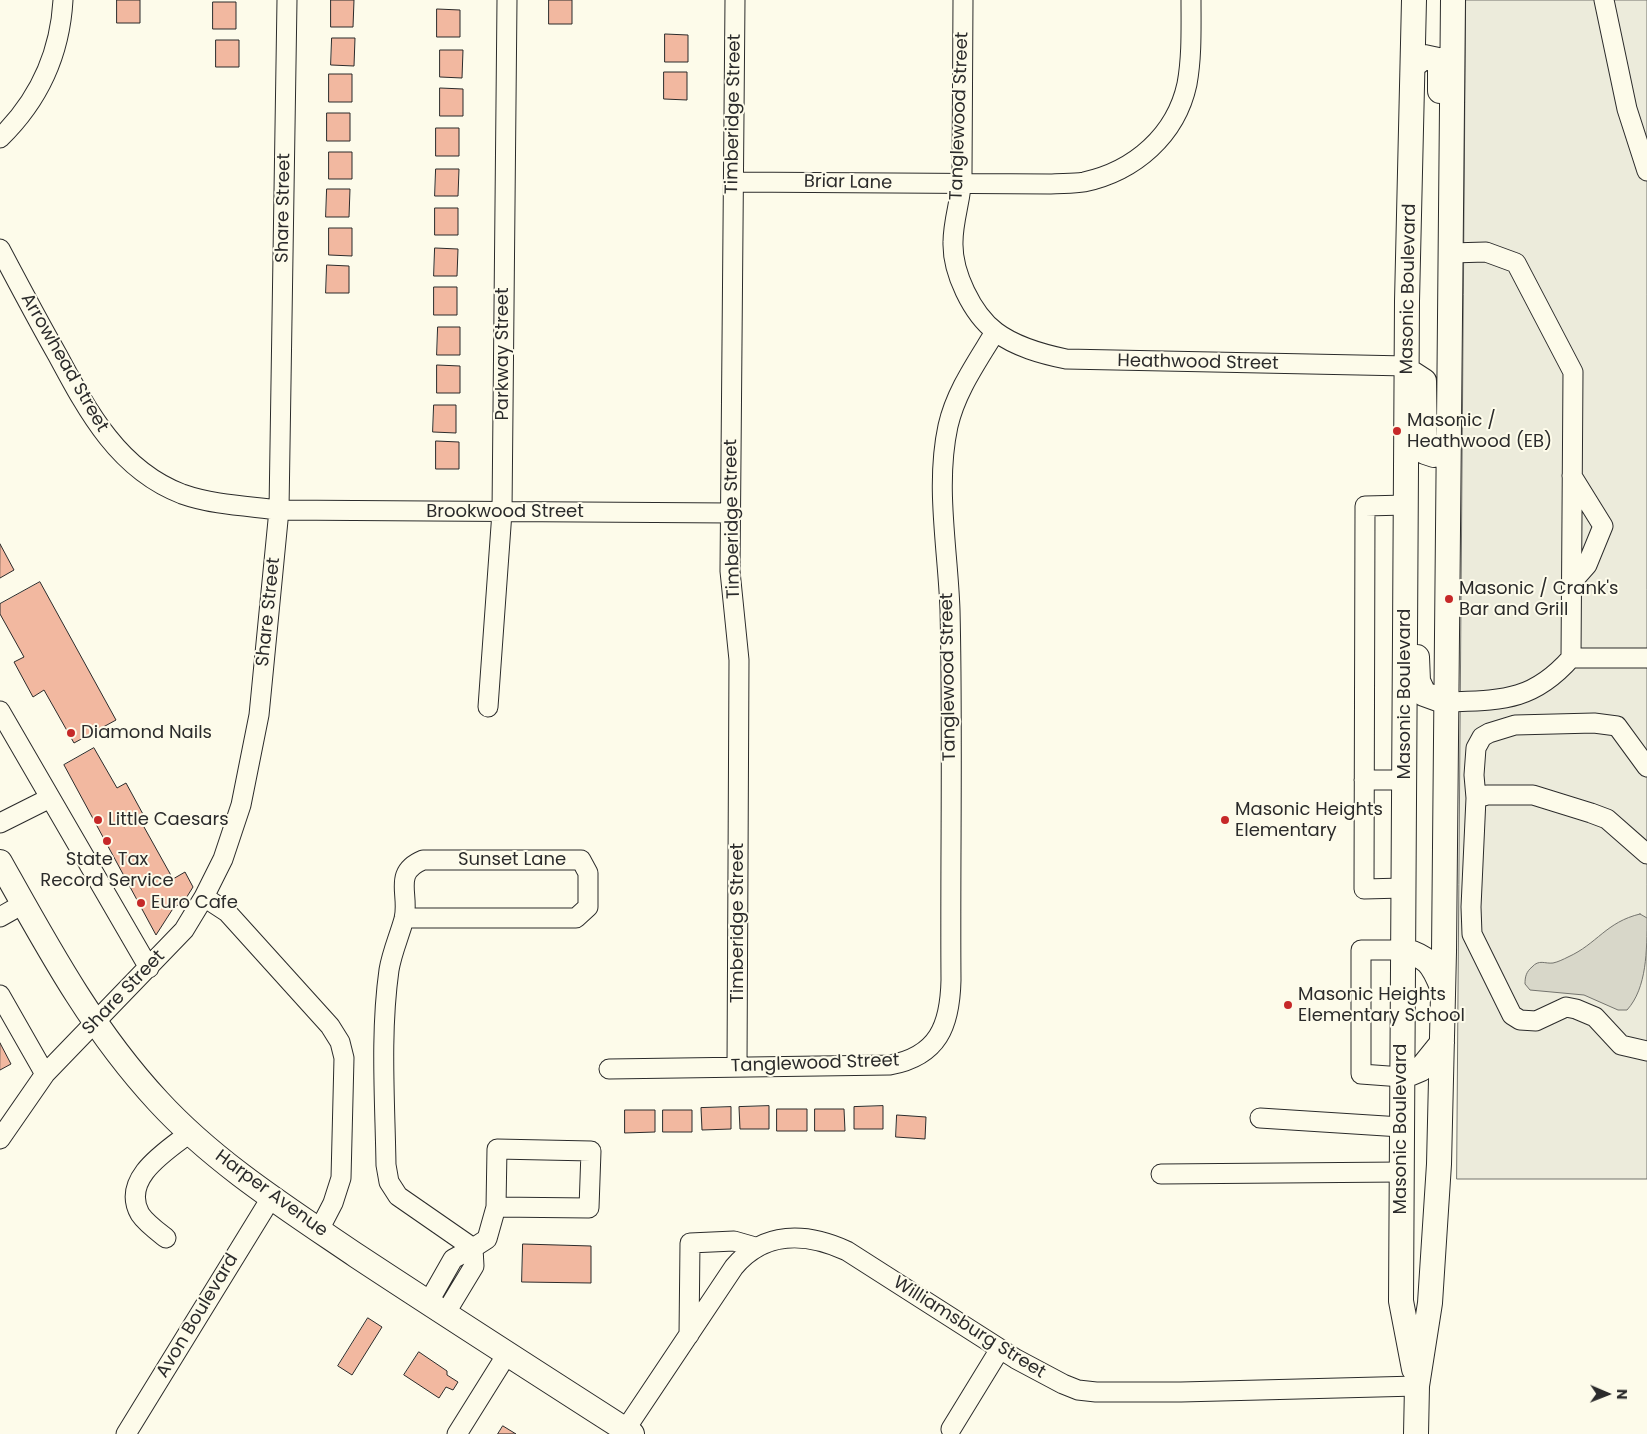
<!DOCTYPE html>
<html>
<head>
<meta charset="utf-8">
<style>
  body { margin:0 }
  #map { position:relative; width:1647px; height:1434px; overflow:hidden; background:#fdfbea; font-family:Poppins,sans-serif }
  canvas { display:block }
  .north { position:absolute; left:1582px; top:1369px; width:50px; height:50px; -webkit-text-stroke:4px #fdfbea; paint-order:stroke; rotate:91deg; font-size:14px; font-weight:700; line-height:20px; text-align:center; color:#2b2b2b }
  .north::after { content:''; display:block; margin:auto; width:18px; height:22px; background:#2b2b2b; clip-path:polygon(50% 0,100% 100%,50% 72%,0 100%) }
</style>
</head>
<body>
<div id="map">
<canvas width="1647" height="1434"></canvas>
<div class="north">N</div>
</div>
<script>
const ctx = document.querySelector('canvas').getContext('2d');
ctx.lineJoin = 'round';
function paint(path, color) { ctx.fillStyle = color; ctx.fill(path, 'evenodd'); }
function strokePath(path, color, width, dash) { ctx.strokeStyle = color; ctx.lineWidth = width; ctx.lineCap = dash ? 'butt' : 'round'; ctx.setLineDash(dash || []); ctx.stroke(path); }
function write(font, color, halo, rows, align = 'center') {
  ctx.font = font + ' Poppins,sans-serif'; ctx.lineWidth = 4; ctx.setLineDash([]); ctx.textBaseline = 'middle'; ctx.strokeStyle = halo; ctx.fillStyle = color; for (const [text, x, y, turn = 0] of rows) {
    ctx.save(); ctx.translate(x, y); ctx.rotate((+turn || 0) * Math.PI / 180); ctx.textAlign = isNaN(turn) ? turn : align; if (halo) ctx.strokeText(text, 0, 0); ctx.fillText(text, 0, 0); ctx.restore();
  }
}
const green = new Path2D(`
  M 1466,0 L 1647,0 L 1647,1179 L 1457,1179 Z`);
paint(green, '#ecebdb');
strokePath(green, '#74746e', 1);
const water = new Path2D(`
  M 1640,914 L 1647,918 C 1647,950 1647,988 1627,1010 L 1618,1010 L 1584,995 L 1530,990 L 1525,984 C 1525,977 1526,972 1532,967 C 1539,959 1545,964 1553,963 C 1558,962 1564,959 1568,957 C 1597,944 1606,922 1640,914 Z`);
paint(water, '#d8d7c9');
strokePath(water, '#74746e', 1);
const building = new Path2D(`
  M 117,0 L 140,0 L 140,23 L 117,23 Z
  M 331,0 L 354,0 L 353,27 L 331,27 Z
  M 549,0 L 572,0 L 572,24 L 549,24 Z
  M 213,2 L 236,2 L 236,29 L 213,29 Z
  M 437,9 L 460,10 L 460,37 L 437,37 Z
  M 665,34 L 688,35 L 688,62 L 665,62 Z
  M 332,38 L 355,38 L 354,66 L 331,65 Z
  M 216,40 L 239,40 L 239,67 L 216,67 Z
  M 440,50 L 463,50 L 462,78 L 440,77 Z
  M 664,72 L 687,72 L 687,100 L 664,99 Z
  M 329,74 L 352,74 L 352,102 L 329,102 Z
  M 440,88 L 463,89 L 463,116 L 440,116 Z
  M 327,113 L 350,113 L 350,141 L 327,141 Z
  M 436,128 L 459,128 L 459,156 L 436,156 Z
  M 329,152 L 352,152 L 352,179 L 329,179 Z
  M 436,169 L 459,169 L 458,196 L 435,196 Z
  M 327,189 L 350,189 L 349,217 L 326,217 Z
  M 435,208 L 458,208 L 458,235 L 435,235 Z
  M 329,228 L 352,228 L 352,256 L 329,255 Z
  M 435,248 L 458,249 L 457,276 L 434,276 Z
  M 327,265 L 349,266 L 349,293 L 326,293 Z
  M 434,287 L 457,287 L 457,315 L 434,315 Z
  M 438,327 L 460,327 L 460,355 L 437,355 Z
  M 437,365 L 460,366 L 460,393 L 437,393 Z
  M 434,405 L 456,405 L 456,433 L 433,432 Z
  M 436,441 L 459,442 L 459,469 L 436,469 Z
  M 0,544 L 14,570 L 0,578 Z
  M 40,582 L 116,720 L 74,743 L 44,690 L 33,697 L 14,662 L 24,657 L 0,614 L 0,604 Z
  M 94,748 L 117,788 L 126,783 L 144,816 L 139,818 L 173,879 L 185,872 L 193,887 L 183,903 L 174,907 L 156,935 L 64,765 Z
  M 0,1043 L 11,1064 L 0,1070 Z
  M 769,1106 L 769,1129 L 740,1129 L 739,1107 Z
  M 883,1106 L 883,1129 L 854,1129 L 854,1107 Z
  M 731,1107 L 731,1129 L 702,1130 L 701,1108 Z
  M 777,1109 L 807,1109 L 807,1131 L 777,1131 Z
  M 815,1109 L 844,1109 L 845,1131 L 815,1131 Z
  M 625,1110 L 655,1110 L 655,1132 L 625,1133 Z
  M 663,1110 L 692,1110 L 692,1132 L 663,1132 Z
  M 897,1115 L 926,1117 L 925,1139 L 896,1137 Z
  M 523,1244 L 591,1246 L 591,1283 L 522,1282 Z
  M 368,1318 L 382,1327 L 352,1375 L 338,1366 Z
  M 419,1352 L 447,1371 L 447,1375 L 458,1382 L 453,1390 L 446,1387 L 439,1398 L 404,1375 Z
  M 503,1426 L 516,1434 L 498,1434 Z`);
paint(building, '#f2b8a0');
strokePath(building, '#2b2b2b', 1);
const minor = new Path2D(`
  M 735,0 L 730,571 L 739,660 L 737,1067
  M 963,0 C 963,58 962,116 962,174 C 962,197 953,219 953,242 C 952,272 972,314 996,332 C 1016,347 1042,354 1066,359 L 1407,366
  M 1604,0 L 1627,109 L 1647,171
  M 0,138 C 39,100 60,54 63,0
  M 733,182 L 1050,184 C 1061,183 1073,184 1084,182 C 1135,171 1176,135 1187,84 C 1192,57 1191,28 1191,0
  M 0,249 C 19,285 38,321 58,356 C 88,412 119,470 182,494 C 213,505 247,506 279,510 L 730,513
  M 1572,582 L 1587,565 L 1603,526 L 1572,476
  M 1571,658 L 1647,658
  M 1446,702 C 1501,700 1532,702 1571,658 L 1573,372 L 1516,263 L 1486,252 L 1451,253
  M 488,707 L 502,512 L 507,0
  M 0,711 L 149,968
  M 1647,767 L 1617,726 L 1594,723 L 1515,725 L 1489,733 L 1482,737 L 1476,748 L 1474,775 L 1476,798 L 1471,907 L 1472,934 L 1512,1015 L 1520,1020 L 1536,1021 L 1566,1007 L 1576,1009 L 1595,1017 L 1621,1045 L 1647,1051
  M 1364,780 L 1404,780
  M 1476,798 L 1487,795 L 1533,795 L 1591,813 L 1607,819 L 1647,854
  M 0,823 L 50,798
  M 1403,888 L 1364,889 L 1365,506 L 1406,505
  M 204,897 L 227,912 L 330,1026 L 340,1042 L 344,1058 L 341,1178 L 333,1203 L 319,1230
  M 0,917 L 23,904
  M 404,918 L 576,918 L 588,907 L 588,873 L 581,860 L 423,860 C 392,873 410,894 404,919 C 399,937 392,952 389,970 C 380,1034 385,1101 386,1165 L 389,1182 L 398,1196 L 473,1248 L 487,1239 L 496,1207 L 497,1149 L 591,1151 L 589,1208 L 496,1207
  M 0,995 L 45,1074
  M 609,1069 L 890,1065 C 938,1056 950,1026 951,980 C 950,857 953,734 950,610 C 948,550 935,486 948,426 C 956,391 977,362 995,332
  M 1402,1077 L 1361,1074 L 1361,950 L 1403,950
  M 1260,1118 L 1401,1127
  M 0,1139 L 45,1074 L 184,930 L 204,897 L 223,859 L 241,805 L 259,715 L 279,510 L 287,0
  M 1161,1174 L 1401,1172
  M 166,1238 C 157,1231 146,1223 140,1214 C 120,1178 168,1150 191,1132
  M 428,1303 L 453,1259 L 473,1248 L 474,1266 L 445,1314
  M 689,1335 L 690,1243 L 734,1241 L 755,1247
  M 951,1429 L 1000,1349
  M 625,1430 L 734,1267 C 764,1231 806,1232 847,1251 L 1016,1359 L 1063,1384 L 1078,1390 L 1096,1392 L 1181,1392 L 1417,1386
  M 126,1434 L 271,1198
  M 457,1434 L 507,1354`);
const major = new Path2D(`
  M 1414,65 L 1424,57 L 1438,60 L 1440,67 L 1440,91
  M 1407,370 L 1424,381 L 1425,452 L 1434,455 L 1450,443
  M 1417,657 L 1418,681 L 1424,694 L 1446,702
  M 0,862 C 47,946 92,1030 158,1101 C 215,1163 288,1209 357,1256 C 448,1316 540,1375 632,1434
  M 1403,950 C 1428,957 1432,963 1442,987
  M 1402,1077 L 1421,1069 L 1442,1043
  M 1414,1369 L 1401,1301 L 1407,301 L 1414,0
  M 1416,1434 L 1417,1386 L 1430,1303 L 1439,1164 L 1444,952 L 1453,0`);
strokePath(minor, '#2b2b2b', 21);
strokePath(major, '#2b2b2b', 26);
strokePath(minor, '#fdfbea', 19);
strokePath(major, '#fdfbea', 24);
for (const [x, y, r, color] of [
  [1397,431,5,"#c62828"],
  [1449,599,5,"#c62828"],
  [71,733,5,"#c62828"],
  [98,820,5,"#c62828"],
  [1225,820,5,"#c62828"],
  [107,841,5,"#c62828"],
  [141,903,5,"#c62828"],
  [1288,1005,5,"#c62828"]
]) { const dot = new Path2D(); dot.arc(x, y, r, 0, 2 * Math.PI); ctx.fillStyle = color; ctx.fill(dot); strokePath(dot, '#fdfbea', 2); }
write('18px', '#2b2b2b', '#fdfbea', [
  ["Timberidge Street",734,114,-89],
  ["Tanglewood Street",960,116,-88],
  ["Briar Lane",848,183,1],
  ["Share Street",284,208,-89],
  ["Masonic Boulevard",1409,289,-89],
  ["Parkway Street",503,354,-90],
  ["Arrowhead Street",64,363,60],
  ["Heathwood Street",1198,363,1],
  ["Brookwood Street",505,512],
  ["Timberidge Street",733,519,-91],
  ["Share Street",269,612,-84],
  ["Tanglewood Street",949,677,-91],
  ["Masonic Boulevard",1405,694,-90],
  ["Sunset Lane",512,860],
  ["Timberidge Street",738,923,-90],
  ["Share Street",124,993,-46],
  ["Tanglewood Street",815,1064,-2],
  ["Masonic Boulevard",1401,1129,-90],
  ["Harper Avenue",271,1194,36],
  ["Avon Boulevard",198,1316,-59],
  ["Williamsburg Street",969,1328,32]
]);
write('18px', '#2b2b2b', '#fdfbea', [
  ["Masonic /",1407,421],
  ["Heathwood (EB)",1407,442],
  ["Masonic / Crank's",1459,589],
  ["Bar and Grill",1459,610],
  ["Diamond Nails",81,733],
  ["Masonic Heights",1235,810],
  ["Elementary",1235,831],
  ["Little Caesars",108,820],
  ["State Tax",107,860,"center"],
  ["Record Service",107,881,"center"],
  ["Euro Cafe",151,903],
  ["Masonic Heights",1298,995],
  ["Elementary School",1298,1016]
], 'left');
</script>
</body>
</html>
